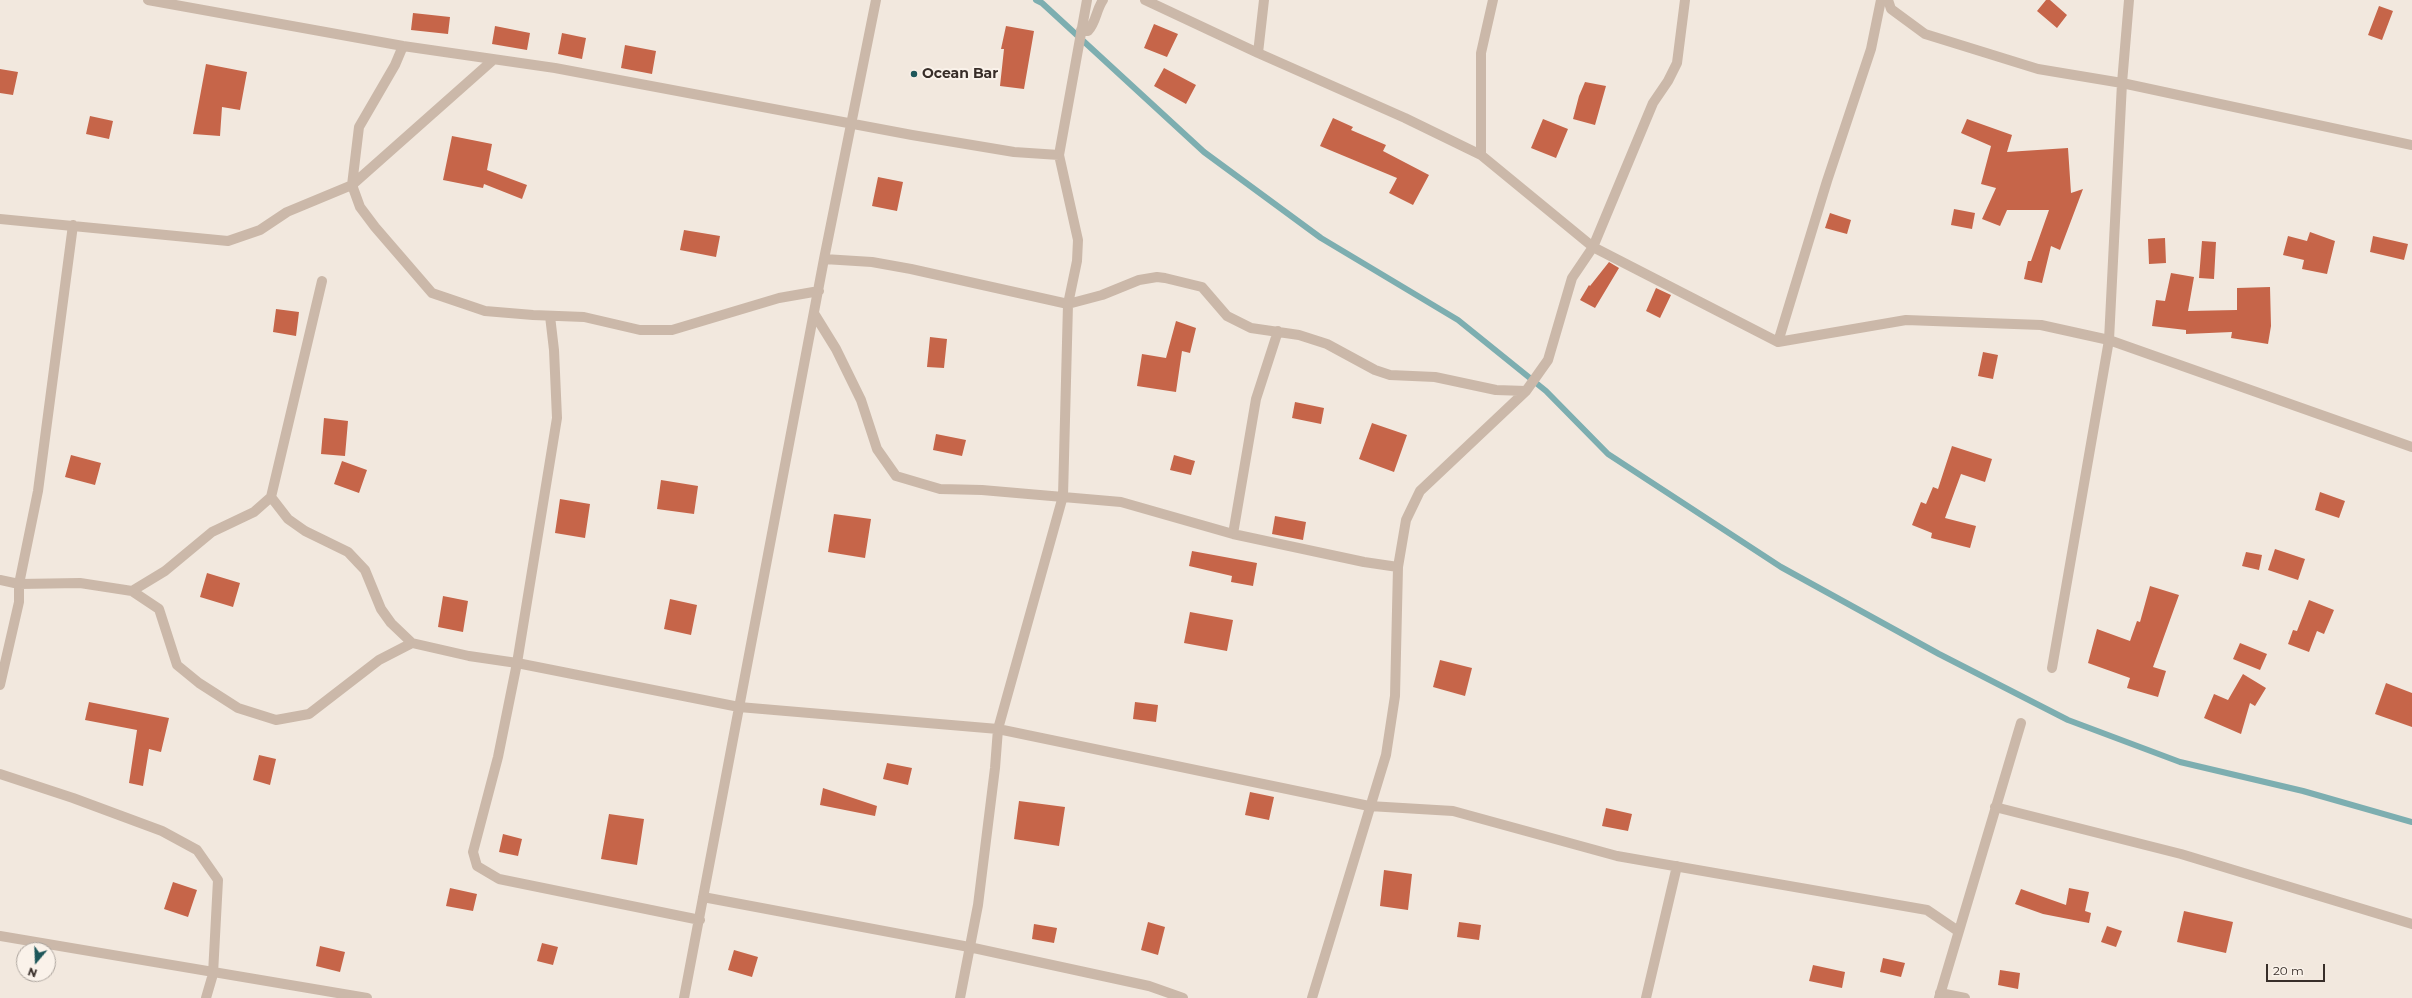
<!DOCTYPE html>
<html>
<head>
<meta charset="utf-8">
<style>
  body { margin:0 }
  #map { position:relative; width:2412px; height:998px; overflow:hidden; background:#f2e8de; font-family:Montserrat,sans-serif }
  canvas { display:block }
  .north { position:absolute; left:16px; top:942px; width:40px; height:40px; box-sizing:border-box; background:#faf2ea; border:1px solid #aca49d; border-radius:50%; rotate:199deg; font-size:11px; font-weight:700; line-height:16px; text-align:center; color:#382e29 }
  .north::after { content:''; display:block; margin:auto; width:14px; height:18px; background:#1e575a; clip-path:polygon(50% 0,100% 100%,50% 72%,0 100%) }
  .scale { position:absolute; left:2266px; top:964px; width:59px; height:18px; box-sizing:border-box; border:2px solid #382e29; border-top:0; padding-left:5px; font-size:12px; line-height:14px; white-space:nowrap; color:#382e29; -webkit-text-stroke:3px #faf2ea; paint-order:stroke }
</style>
</head>
<body>
<div id="map">
<canvas width="2412" height="998"></canvas>
<div class="north">N</div>
<div class="scale">20 m</div>
</div>
<script>
const ctx = document.querySelector('canvas').getContext('2d');
ctx.lineJoin = 'round';
function strokePath(path, color, width, dash) { ctx.strokeStyle = color; ctx.lineWidth = width; ctx.lineCap = dash ? 'butt' : 'round'; ctx.setLineDash(dash || []); ctx.stroke(path); }
function paint(path, color) { ctx.fillStyle = color; ctx.fill(path, 'evenodd'); }
function write(font, color, halo, rows, align = 'center') {
  ctx.font = font + ' Montserrat,sans-serif'; ctx.lineWidth = 4; ctx.setLineDash([]); ctx.textBaseline = 'middle'; ctx.strokeStyle = halo; ctx.fillStyle = color; for (const [text, x, y, turn = 0] of rows) {
    ctx.save(); ctx.translate(x, y); ctx.rotate((+turn || 0) * Math.PI / 180); ctx.textAlign = isNaN(turn) ? turn : align; if (halo) ctx.strokeText(text, 0, 0); ctx.fillText(text, 0, 0); ctx.restore();
  }
}
strokePath(new Path2D(`
  M 1036,0 L 1042,3 L 1204,152 L 1321,238 L 1458,320 L 1546,391 L 1608,454 L 1781,567 L 1939,654 L 2068,720 L 2180,762 L 2303,791 L 2412,822`), '#7daeb0', 6);
paint(new Path2D(`
  M 2046,0 L 2050,0 L 2067,15 L 2057,28 L 2037,11 Z
  M 2379,6 L 2393,11 L 2382,40 L 2368,35 Z
  M 413,13 L 450,17 L 448,34 L 411,30 Z
  M 1154,24 L 1178,34 L 1167,57 L 1144,48 Z
  M 495,26 L 530,33 L 527,50 L 492,44 Z
  M 1006,26 L 1034,31 L 1024,89 L 1000,86 L 1004,49 L 1001,49 Z
  M 562,33 L 586,38 L 582,59 L 558,54 Z
  M 625,45 L 656,51 L 652,74 L 621,68 Z
  M 206,64 L 247,72 L 240,110 L 222,107 L 220,136 L 193,134 Z
  M 1164,68 L 1196,85 L 1186,104 L 1154,86 Z
  M 0,69 L 18,72 L 13,95 L 0,93 Z
  M 1585,82 L 1606,86 L 1595,125 L 1573,119 L 1579,96 Z
  M 90,116 L 113,121 L 109,139 L 86,134 Z
  M 1333,118 L 1353,127 L 1351,130 L 1386,145 L 1383,151 L 1429,175 L 1413,205 L 1389,193 L 1397,178 L 1320,146 Z
  M 1543,119 L 1568,129 L 1556,158 L 1531,148 Z
  M 1967,119 L 2012,135 L 2007,152 L 2068,148 L 2071,193 L 2083,189 L 2060,250 L 2051,246 L 2042,283 L 2024,279 L 2028,261 L 2031,261 L 2049,210 L 2007,210 L 2000,226 L 1982,219 L 1996,188 L 1981,184 L 1991,146 L 1961,133 Z
  M 452,136 L 492,144 L 487,170 L 527,185 L 522,199 L 484,184 L 483,188 L 443,180 Z
  M 878,177 L 903,182 L 897,211 L 872,206 Z
  M 1954,209 L 1975,213 L 1972,229 L 1951,225 Z
  M 1830,213 L 1851,220 L 1847,234 L 1825,228 Z
  M 684,230 L 720,236 L 716,257 L 680,250 Z
  M 2310,232 L 2335,241 L 2327,274 L 2302,269 L 2304,260 L 2283,255 L 2288,236 L 2307,241 Z
  M 2373,236 L 2408,244 L 2404,260 L 2370,252 Z
  M 2165,238 L 2166,263 L 2149,264 L 2148,239 Z
  M 2202,241 L 2216,242 L 2214,279 L 2199,278 Z
  M 1609,262 L 1619,268 L 1595,308 L 1580,300 L 1589,285 L 1590,286 Z
  M 2171,273 L 2194,277 L 2188,311 L 2237,310 L 2237,288 L 2270,287 L 2271,326 L 2268,344 L 2231,338 L 2232,332 L 2186,334 L 2186,330 L 2152,326 L 2156,300 L 2165,301 Z
  M 1656,288 L 1671,295 L 1660,318 L 1646,311 Z
  M 276,309 L 299,312 L 296,336 L 273,332 Z
  M 1176,321 L 1196,328 L 1190,353 L 1182,351 L 1176,392 L 1137,386 L 1142,354 L 1166,358 Z
  M 930,337 L 947,339 L 944,368 L 927,367 Z
  M 1983,352 L 1998,355 L 1993,379 L 1978,376 Z
  M 1295,402 L 1324,408 L 1321,424 L 1292,418 Z
  M 324,418 L 348,421 L 345,456 L 321,454 Z
  M 1372,423 L 1407,435 L 1394,472 L 1359,459 Z
  M 936,434 L 966,440 L 962,456 L 933,450 Z
  M 1952,446 L 1992,459 L 1985,482 L 1961,474 L 1945,518 L 1976,526 L 1970,548 L 1931,538 L 1932,533 L 1912,525 L 1921,502 L 1926,504 L 1933,487 L 1938,489 Z
  M 71,455 L 101,463 L 95,485 L 65,477 Z
  M 1174,455 L 1195,461 L 1191,475 L 1170,470 Z
  M 342,461 L 367,470 L 359,493 L 334,484 Z
  M 661,480 L 698,486 L 694,514 L 657,509 Z
  M 2320,492 L 2345,501 L 2339,518 L 2315,510 Z
  M 560,499 L 590,504 L 585,538 L 555,533 Z
  M 834,514 L 871,519 L 865,558 L 828,552 Z
  M 1275,516 L 1306,522 L 1303,540 L 1272,534 Z
  M 2275,549 L 2305,559 L 2298,580 L 2268,570 Z
  M 1192,551 L 1257,563 L 1253,586 L 1231,582 L 1232,576 L 1189,566 Z
  M 2246,552 L 2262,555 L 2259,570 L 2242,566 Z
  M 207,573 L 240,583 L 233,607 L 200,597 Z
  M 2150,586 L 2179,595 L 2153,667 L 2166,671 L 2158,697 L 2127,688 L 2130,678 L 2088,663 L 2097,629 L 2130,641 L 2137,621 L 2140,622 Z
  M 443,596 L 468,601 L 463,632 L 438,627 Z
  M 670,599 L 697,605 L 691,635 L 664,629 Z
  M 2309,600 L 2334,610 L 2324,634 L 2317,631 L 2309,652 L 2288,644 L 2293,630 L 2297,631 Z
  M 1190,612 L 1233,620 L 1227,651 L 1184,643 Z
  M 2240,643 L 2267,654 L 2260,670 L 2233,659 Z
  M 1440,660 L 1472,668 L 1465,696 L 1433,687 Z
  M 2243,674 L 2266,688 L 2255,706 L 2250,703 L 2241,734 L 2204,718 L 2214,694 L 2228,700 Z
  M 2386,683 L 2412,693 L 2412,727 L 2375,714 Z
  M 89,702 L 169,718 L 161,752 L 149,749 L 143,786 L 129,783 L 137,730 L 85,720 Z
  M 1135,702 L 1158,705 L 1156,722 L 1133,719 Z
  M 259,755 L 276,759 L 270,785 L 253,780 Z
  M 887,763 L 912,768 L 908,785 L 883,779 Z
  M 823,788 L 877,806 L 875,816 L 820,805 Z
  M 1250,792 L 1274,797 L 1269,820 L 1245,815 Z
  M 1019,801 L 1065,807 L 1059,846 L 1014,839 Z
  M 1606,808 L 1632,814 L 1628,831 L 1602,826 Z
  M 609,814 L 644,819 L 637,865 L 601,859 Z
  M 503,834 L 522,839 L 518,856 L 499,852 Z
  M 1384,870 L 1412,874 L 1408,910 L 1380,906 Z
  M 173,882 L 197,890 L 188,917 L 164,909 Z
  M 450,888 L 477,894 L 473,911 L 446,906 Z
  M 2069,888 L 2089,892 L 2085,911 L 2091,913 L 2089,923 L 2043,914 L 2015,904 L 2021,889 L 2066,905 Z
  M 2184,911 L 2233,922 L 2226,953 L 2177,942 Z
  M 1148,922 L 1165,927 L 1158,955 L 1141,950 Z
  M 1459,922 L 1481,925 L 1479,940 L 1457,937 Z
  M 1034,924 L 1057,928 L 1054,943 L 1032,939 Z
  M 2107,926 L 2122,931 L 2116,947 L 2101,942 Z
  M 542,943 L 558,947 L 553,965 L 537,961 Z
  M 320,946 L 345,952 L 340,972 L 316,966 Z
  M 734,950 L 758,957 L 752,977 L 728,970 Z
  M 1883,958 L 1905,963 L 1901,977 L 1880,972 Z
  M 1813,965 L 1845,972 L 1842,988 L 1809,981 Z
  M 2000,970 L 2020,973 L 2018,989 L 1998,985 Z`), '#c66549');
strokePath(new Path2D(`
  M 148,0 L 403,46 L 555,68 L 912,135 L 1014,152 L 1059,155
  M 1145,0 L 1258,53 L 1405,118 L 1481,155 L 1593,247 L 1778,342 L 1906,320 L 2041,325 L 2109,340 L 2412,447
  M 1888,0 L 1891,9 L 1925,34 L 2038,69 L 2122,83 L 2412,145
  M 1081,30 L 1088,31 C 1096,23 1096,10 1103,0
  M 403,46 L 395,65 L 359,127 L 352,185 L 360,207 L 375,227 L 432,293 L 485,311 L 533,315 L 584,317 L 640,330 L 672,330 L 779,298 L 819,291
  M 1258,53 L 1264,0
  M 1481,155 L 1481,53 L 1493,0
  M 0,219 L 228,241 L 260,230 L 287,212 L 352,185 L 493,60
  M 824,259 L 872,262 L 911,269 L 1068,304 L 1102,295 L 1139,280 L 1157,277 L 1165,278 L 1202,287 L 1227,316 L 1251,328 L 1299,335 L 1327,344 L 1375,370 L 1390,375 L 1435,377 L 1496,390 L 1526,391
  M 815,315 L 836,349 L 861,400 L 877,449 L 896,476 L 940,489 L 982,490 L 1121,502 L 1233,534 L 1364,562 L 1398,567
  M 550,316 L 554,350 L 557,418 L 517,663 L 739,707 L 998,729 L 1369,806 L 1453,811 L 1617,856 L 1927,910 L 1958,931
  M 1778,342 L 1827,181 L 1871,49 L 1881,0
  M 271,497 L 288,519 L 305,531 L 348,552 L 365,570 L 381,609 L 391,623 L 412,643 L 469,656 L 517,663 L 498,757 L 473,852 L 477,866 L 499,879 L 700,920
  M 1233,534 L 1256,399 L 1278,331
  M 0,580 L 19,584 L 80,583 L 132,591 L 159,609 L 177,665 L 199,683 L 238,708 L 276,720 L 309,714 L 379,660 L 412,643
  M 132,591 L 165,571 L 212,532 L 254,512 L 271,497 L 322,281
  M 2052,668 L 2109,340 L 2122,83 L 2129,0
  M 0,685 L 19,602 L 19,584 L 38,491 L 73,225
  M 0,774 L 73,798 L 162,831 L 197,850 L 218,880 L 213,974 L 206,998
  M 1995,807 L 2181,854 L 2412,924
  M 703,897 L 969,947 L 1149,986 L 1183,998
  M 0,936 L 367,998
  M 1940,993 L 1965,998
  M 684,998 L 824,259 L 876,0
  M 960,998 L 978,905 L 995,768 L 998,729 L 1063,496 L 1068,304 L 1077,261 L 1078,240 L 1059,155 L 1087,0
  M 1312,998 L 1386,755 L 1395,696 L 1398,567 L 1406,520 L 1420,491 L 1526,391 L 1548,360 L 1572,278 L 1593,247 L 1653,103 L 1668,81 L 1677,63 L 1685,0
  M 1646,998 L 1677,866
  M 1939,998 L 2021,723`), '#cbb8a9', 10);
for (const [x, y, r, color] of [
  [914,74,4,"#1e575a"]
]) { const dot = new Path2D(); dot.arc(x, y, r, 0, 2 * Math.PI); ctx.fillStyle = color; ctx.fill(dot); strokePath(dot, '#faf2ea', 1.5); }
write('bold 14px', '#382e29', '#faf2ea', [
  ["Ocean Bar",922,74]
], 'left');
</script>
</body>
</html>
